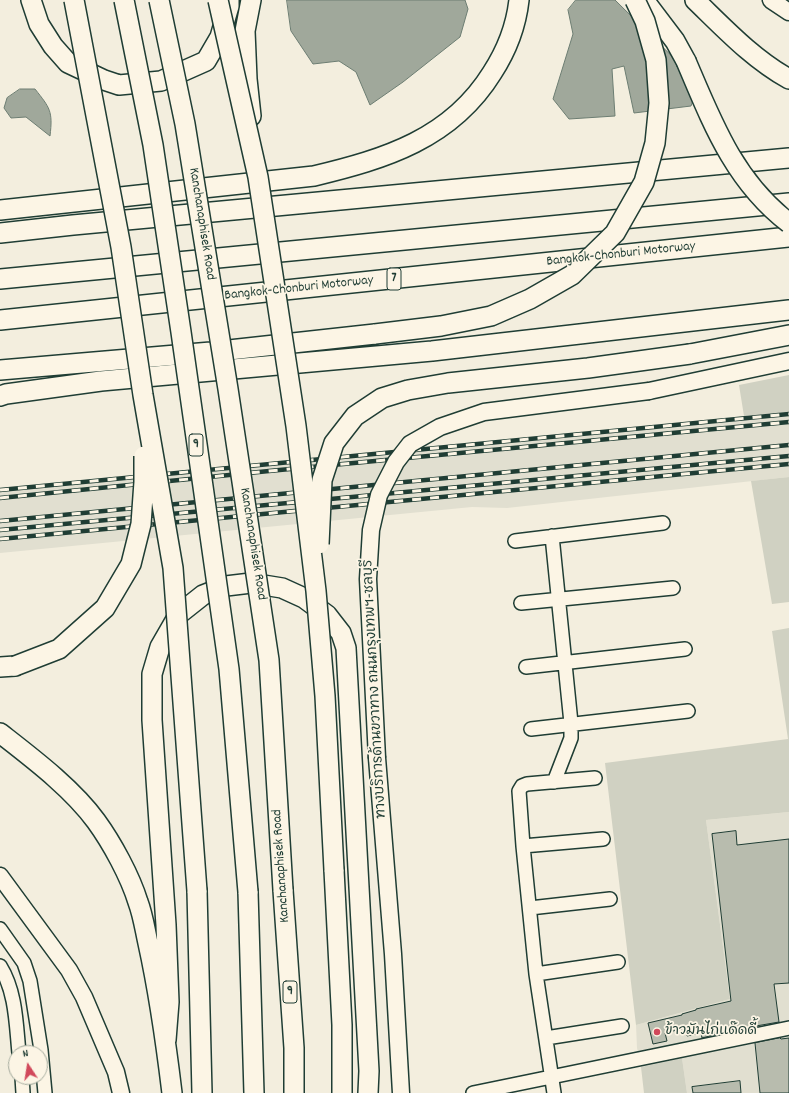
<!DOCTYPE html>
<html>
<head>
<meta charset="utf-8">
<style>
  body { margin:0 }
  #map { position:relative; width:789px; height:1093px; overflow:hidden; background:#f3eede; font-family:Dekko,sans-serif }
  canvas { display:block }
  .north { position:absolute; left:8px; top:1045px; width:40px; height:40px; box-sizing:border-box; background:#fcf5e5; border:1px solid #a4ab9e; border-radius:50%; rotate:348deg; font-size:11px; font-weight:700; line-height:16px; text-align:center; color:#1f3d34 }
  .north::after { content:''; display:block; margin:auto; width:14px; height:18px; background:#d1495b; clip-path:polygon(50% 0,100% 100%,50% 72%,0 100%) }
</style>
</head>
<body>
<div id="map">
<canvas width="789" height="1093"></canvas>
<div class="north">N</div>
</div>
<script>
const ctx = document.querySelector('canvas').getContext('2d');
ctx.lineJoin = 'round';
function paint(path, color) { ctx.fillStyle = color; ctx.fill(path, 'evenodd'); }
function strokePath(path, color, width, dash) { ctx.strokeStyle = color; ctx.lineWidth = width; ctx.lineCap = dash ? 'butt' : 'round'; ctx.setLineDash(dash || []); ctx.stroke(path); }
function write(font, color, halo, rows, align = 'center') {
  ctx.font = font + ' Dekko,"Playpen Sans Thai",sans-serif'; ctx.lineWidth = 3.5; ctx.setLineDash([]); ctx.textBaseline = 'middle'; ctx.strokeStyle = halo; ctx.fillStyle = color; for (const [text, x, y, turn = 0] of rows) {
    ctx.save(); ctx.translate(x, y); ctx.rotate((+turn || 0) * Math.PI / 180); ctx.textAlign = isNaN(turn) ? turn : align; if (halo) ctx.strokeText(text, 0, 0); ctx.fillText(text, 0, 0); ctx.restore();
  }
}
paint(new Path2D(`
  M 789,412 L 789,477 L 507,508 L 472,507 L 0,553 L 0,491 Z
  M 789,812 L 789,1093 L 687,1093 L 682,1058 L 641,1067 L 637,1048 L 636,1025 L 730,999 L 706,820 Z`), '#e1dfd0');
paint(new Path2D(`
  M 789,375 L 789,412 L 744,416 L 739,385 Z
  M 789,477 L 789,602 L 772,604 L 751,481 Z
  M 789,628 L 789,812 L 706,820 L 730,999 L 636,1025 L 605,763 L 788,739 L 772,631 Z
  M 682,1058 L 687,1093 L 644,1093 L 641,1067 Z`), '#d0d1c2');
const water = new Path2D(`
  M 287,0 L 465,0 L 468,9 L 460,37 L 403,82 L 370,105 L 356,72 L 339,61 L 313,64 L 291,31 Z
  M 576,0 L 615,0 L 699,83 L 691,106 L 634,113 L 624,66 L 612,69 L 615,116 L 569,119 L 553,99 L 573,34 L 568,10 Z
  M 20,89 L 35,89 C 50,108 53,111 50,136 L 26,117 L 11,118 L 4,108 L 7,98 Z`);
paint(water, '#a0a89b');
strokePath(water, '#6c7d72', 1);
const building = new Path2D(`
  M 736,831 L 737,845 L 789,839 L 789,983 L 774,984 L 779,1022 L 733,1030 L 702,1038 L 701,1033 L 687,1036 L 685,1028 L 665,1033 L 667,1041 L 653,1044 L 648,1023 L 682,1015 L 682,1014 L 696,1010 L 696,1009 L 731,1001 L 712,834 Z
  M 780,1038 L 781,1039 L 789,1038 L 789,1093 L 760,1093 L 755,1043 Z
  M 740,1081 L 741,1093 L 693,1093 L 692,1087 Z`);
paint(building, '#b8bcae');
strokePath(building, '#1f3d34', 1);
const minor = new Path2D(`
  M 552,536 L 571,723 L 571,738 L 554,782
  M 515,541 L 663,523
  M 521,603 L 673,588
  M 526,667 L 685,649
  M 531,729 L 688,711
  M 523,846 L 603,839
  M 530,908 L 610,899
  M 0,929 L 24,963 L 30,981 L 41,1050 L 45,1093
  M 0,966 C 16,992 16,1023 19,1053
  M 536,974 L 618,962
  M 546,1038 L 622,1026
  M 22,1077 L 23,1093
  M 473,1093 L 789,1028
  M 554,1093 L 536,974 L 523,846 L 519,791 L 522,786 L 527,784 L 595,778`);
const major = new Path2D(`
  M 771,0 L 789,12
  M 649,391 L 789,361
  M 377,758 L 393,954 L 401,1093
  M 0,876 L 69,970 L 84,997 L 116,1072 L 121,1093`);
const highway = new Path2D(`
  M 31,0 L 39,24 L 53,46 L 68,63 L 104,80 L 119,85 L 161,81 L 206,61 L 220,37 L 229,6 L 229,0
  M 251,0 L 245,31 L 247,79 L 251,116
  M 644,0 L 675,41 L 686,61
  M 695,0 C 725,29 753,59 789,79
  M 0,210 L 314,176 C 385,159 451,139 492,73 C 507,50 516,27 519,0
  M 0,233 L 73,225 L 789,158
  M 0,279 L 789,203
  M 0,320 L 789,237
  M 690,354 L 789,335
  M 0,370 L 211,352 L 375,334
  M 0,396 L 6,394 L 101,381 L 432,351 L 789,310
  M 0,667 L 15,666
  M 0,733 C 32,758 72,788 96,821 C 112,843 130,876 138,902 C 143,915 145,930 148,943 C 159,993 166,1043 172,1093
  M 334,870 L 342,1025 L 342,1093
  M 283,890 L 294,1048 L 294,1093
  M 197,891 L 202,1093
  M 248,892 L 254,1093
  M 166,1040 L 169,1002 L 166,925 L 152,720 L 152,674 L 160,647 L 179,614 L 203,595 L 226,586 L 251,583 L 282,588 L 304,598 L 327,615 L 341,633 L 346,648 L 369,1071 L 368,1093`);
strokePath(minor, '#1f3d34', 16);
strokePath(major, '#1f3d34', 19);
strokePath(highway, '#1f3d34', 22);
strokePath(minor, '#fcf5e5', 13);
strokePath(major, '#fcf5e5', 16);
strokePath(highway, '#fcf5e5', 19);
const rail = new Path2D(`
  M 0,490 L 789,414
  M 0,498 L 269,471 L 789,422
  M 0,521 L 789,445
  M 0,530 L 789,456
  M 0,539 L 789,464`);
strokePath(rail, '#1f3d34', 4.5);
strokePath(rail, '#fcf5e5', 3, [9]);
const majorBridge = new Path2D(`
  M 377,758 L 368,579 L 371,530 L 379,495 L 396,462 L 410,444 L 440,427 L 484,412 L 649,391`);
const highwayBridge = new Path2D(`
  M 74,0 L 121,247 L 143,395 L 173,568 L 197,891
  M 124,0 L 153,145 L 181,332 L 229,669 L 248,892
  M 159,0 L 185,124 L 228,389 L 269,660 L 283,890
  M 218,0 L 258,177 L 296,426 L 316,591 L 325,696 L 334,870
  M 686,61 C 712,122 734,181 789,223
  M 375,334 L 441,326 L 491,316 L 530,299 L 572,275 L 615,233 L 644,182 L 655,143 L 659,103 L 656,60 L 645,21 L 635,0
  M 319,544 L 322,480 L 334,443 L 355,416 L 382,398 L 408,390 L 448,383 L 588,368 L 690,354
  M 15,666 L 59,649 L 105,608 L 131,564 L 141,524 L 144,482 L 144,456`);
strokePath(majorBridge, '#1f3d34', 19, []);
strokePath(highwayBridge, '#1f3d34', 22, []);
strokePath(majorBridge, '#fcf5e5', 16);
strokePath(highwayBridge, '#fcf5e5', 19);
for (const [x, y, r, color] of [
  [657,1032,4,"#d1495b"]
]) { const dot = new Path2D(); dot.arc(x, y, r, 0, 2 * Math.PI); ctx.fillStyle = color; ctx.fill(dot); strokePath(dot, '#fcf5e5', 1.5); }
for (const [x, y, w] of [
  [394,279,14],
  [196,445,14],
  [290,992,14]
]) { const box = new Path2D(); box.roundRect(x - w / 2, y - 11, w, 22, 3); ctx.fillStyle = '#fcf5e5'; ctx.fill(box); strokePath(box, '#1f3d34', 1); }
write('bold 13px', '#1f3d34', null, [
  ["7",394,279],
  ["9",196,445],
  ["9",290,992]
]);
write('14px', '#1f3d34', '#fcf5e5', [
  ["Kanchanaphisek Road",201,224,81],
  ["Bangkok-Chonburi Motorway",621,255,-6],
  ["Bangkok-Chonburi Motorway",299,289,-6],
  ["Kanchanaphisek Road",252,544,81],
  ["ทางบริการด้านขวาทาง ถนนกรุงเทพฯ-ชลบุรี",376,689,-93],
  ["Kanchanaphisek Road",282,866,-94]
]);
write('14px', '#1f3d34', '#fcf5e5', [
  ["ข้าวมันไก่แด๊ดดี้",665,1032]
], 'left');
</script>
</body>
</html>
